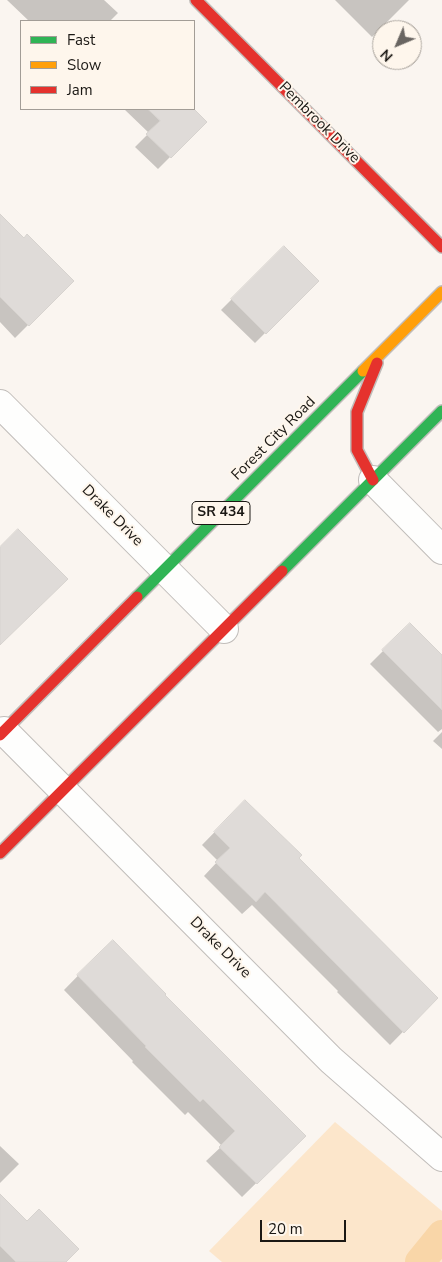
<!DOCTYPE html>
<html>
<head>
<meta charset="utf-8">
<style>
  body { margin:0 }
  #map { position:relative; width:442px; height:1262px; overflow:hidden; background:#faf5f0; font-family:"Nunito Sans",sans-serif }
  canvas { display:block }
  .legend { position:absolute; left:20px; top:20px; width:175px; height:90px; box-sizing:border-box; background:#fef6ec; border:1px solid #a39d96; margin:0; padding:6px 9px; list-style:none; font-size:15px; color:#1b1814 }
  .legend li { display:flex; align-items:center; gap:10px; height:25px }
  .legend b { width:25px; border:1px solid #a39d96 }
  .north { position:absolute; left:372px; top:20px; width:50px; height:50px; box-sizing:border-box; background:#fef6ec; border:1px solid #a39d96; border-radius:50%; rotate:225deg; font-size:14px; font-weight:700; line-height:20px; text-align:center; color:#1b1814 }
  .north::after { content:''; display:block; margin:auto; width:18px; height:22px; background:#696561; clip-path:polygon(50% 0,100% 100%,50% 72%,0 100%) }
  .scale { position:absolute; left:260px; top:1220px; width:86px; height:22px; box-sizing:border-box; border:2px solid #1b1814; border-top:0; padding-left:6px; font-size:15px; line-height:18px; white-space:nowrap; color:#1b1814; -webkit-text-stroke:4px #fef6ec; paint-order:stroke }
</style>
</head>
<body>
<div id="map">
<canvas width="442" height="1262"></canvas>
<ul class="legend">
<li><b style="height:6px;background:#30b455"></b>Fast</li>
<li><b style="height:6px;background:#ff9f0a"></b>Slow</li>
<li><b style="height:6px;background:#e5322d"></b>Jam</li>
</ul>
<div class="north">N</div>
<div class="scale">20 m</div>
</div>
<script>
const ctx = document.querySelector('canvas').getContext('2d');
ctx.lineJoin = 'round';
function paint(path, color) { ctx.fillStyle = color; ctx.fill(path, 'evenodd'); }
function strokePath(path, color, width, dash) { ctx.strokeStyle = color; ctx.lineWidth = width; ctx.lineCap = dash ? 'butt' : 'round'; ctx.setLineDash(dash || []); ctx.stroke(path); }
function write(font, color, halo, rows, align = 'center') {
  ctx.font = font + ' "Nunito Sans",sans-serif'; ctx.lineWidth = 4; ctx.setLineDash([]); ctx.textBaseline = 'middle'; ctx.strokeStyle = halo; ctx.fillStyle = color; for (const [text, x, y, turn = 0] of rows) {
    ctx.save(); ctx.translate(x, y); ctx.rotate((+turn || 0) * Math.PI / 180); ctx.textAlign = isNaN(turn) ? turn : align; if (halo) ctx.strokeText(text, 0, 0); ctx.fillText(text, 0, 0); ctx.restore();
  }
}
paint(new Path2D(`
  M 335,1122 L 442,1211 L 442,1262 L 222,1262 L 209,1251 Z`), '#fce6cb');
paint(new Path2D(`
  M 7,0 L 104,0 L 118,13 L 110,21 L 29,21 Z
  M 335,0 L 409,0 L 372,37 Z
  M 124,109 L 192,109 L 205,122 L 158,169 L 135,147 L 149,133 Z
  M 0,216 L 24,240 L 72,281 L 15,338 L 0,322 Z
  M 284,247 L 317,281 L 255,343 L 221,310 Z
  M 410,624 L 442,656 L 442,729 L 438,732 L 370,664 Z
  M 442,732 L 442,749 L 433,741 Z
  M 245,801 L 297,858 L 436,998 L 390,1045 L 337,992 L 338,991 L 252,905 L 242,914 L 204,876 L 218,861 L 202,845 Z
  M 112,941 L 304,1136 L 242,1197 L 206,1161 L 222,1146 L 188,1112 L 185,1115 L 132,1062 L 133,1061 L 64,990 Z
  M 0,1146 L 19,1164 L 0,1183 Z
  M 0,1195 L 27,1222 L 64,1262 L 0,1262 Z`), '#0003');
strokePath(new Path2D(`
  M 420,1262 L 442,1235`), '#f9d6a8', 30);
const building = new Path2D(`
  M 148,109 L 194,109 L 207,122 L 171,158 L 146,134 L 160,121 Z
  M 0,214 L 24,238 L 27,234 L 74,281 L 29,326 L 0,297 Z
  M 284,246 L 319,281 L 266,334 L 231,299 Z
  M 18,529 L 68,579 L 0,645 L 0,547 Z
  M 410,623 L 442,655 L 442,710 L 382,650 Z
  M 245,800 L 302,855 L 299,858 L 438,998 L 404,1033 L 265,892 L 256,902 L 215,862 L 230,848 L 214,832 Z
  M 113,940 L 166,994 L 165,995 L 306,1136 L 257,1184 L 219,1147 L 235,1131 L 203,1099 L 200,1102 L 145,1047 L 146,1046 L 77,975 Z
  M 0,1194 L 27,1221 L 39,1209 L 79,1249 L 66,1262 L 16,1262 L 0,1246 Z`);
paint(building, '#dfdbd8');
strokePath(building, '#d7d3cf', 1);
const street = new Path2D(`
  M 0,404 L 224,629
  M 373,480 L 442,550
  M 4,731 L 331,1060 L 442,1157`);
const fast = new Path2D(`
  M 282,571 L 442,411
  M 137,597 L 363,371`);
const slow = new Path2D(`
  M 363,371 L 442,292`);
const jam = new Path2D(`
  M 196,0 L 442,247
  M 373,480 L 357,450 L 357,412 L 377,363
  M 0,735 L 137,597
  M 0,853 L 282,571`);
strokePath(street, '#c1bdba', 30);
strokePath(fast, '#c1bdba', 14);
strokePath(slow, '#c1bdba', 14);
strokePath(jam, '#c1bdba', 14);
strokePath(street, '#fefefd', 28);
strokePath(fast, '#30b455', 11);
strokePath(slow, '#ff9f0a', 11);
strokePath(jam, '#e5322d', 11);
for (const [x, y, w] of [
  [221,513,58]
]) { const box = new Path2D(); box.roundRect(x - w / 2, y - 11.5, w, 23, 4); ctx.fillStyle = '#fef6ec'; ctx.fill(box); strokePath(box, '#1b1814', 1); }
write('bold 14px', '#1b1814', null, [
  ["SR 434",221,513]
]);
write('15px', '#1b1814', '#fef6ec', [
  ["Pembrook Drive",319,123,45],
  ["Forest City Road",274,439,-45],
  ["Drake Drive",112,516,45],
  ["Drake Drive",220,948,45]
]);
</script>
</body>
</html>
